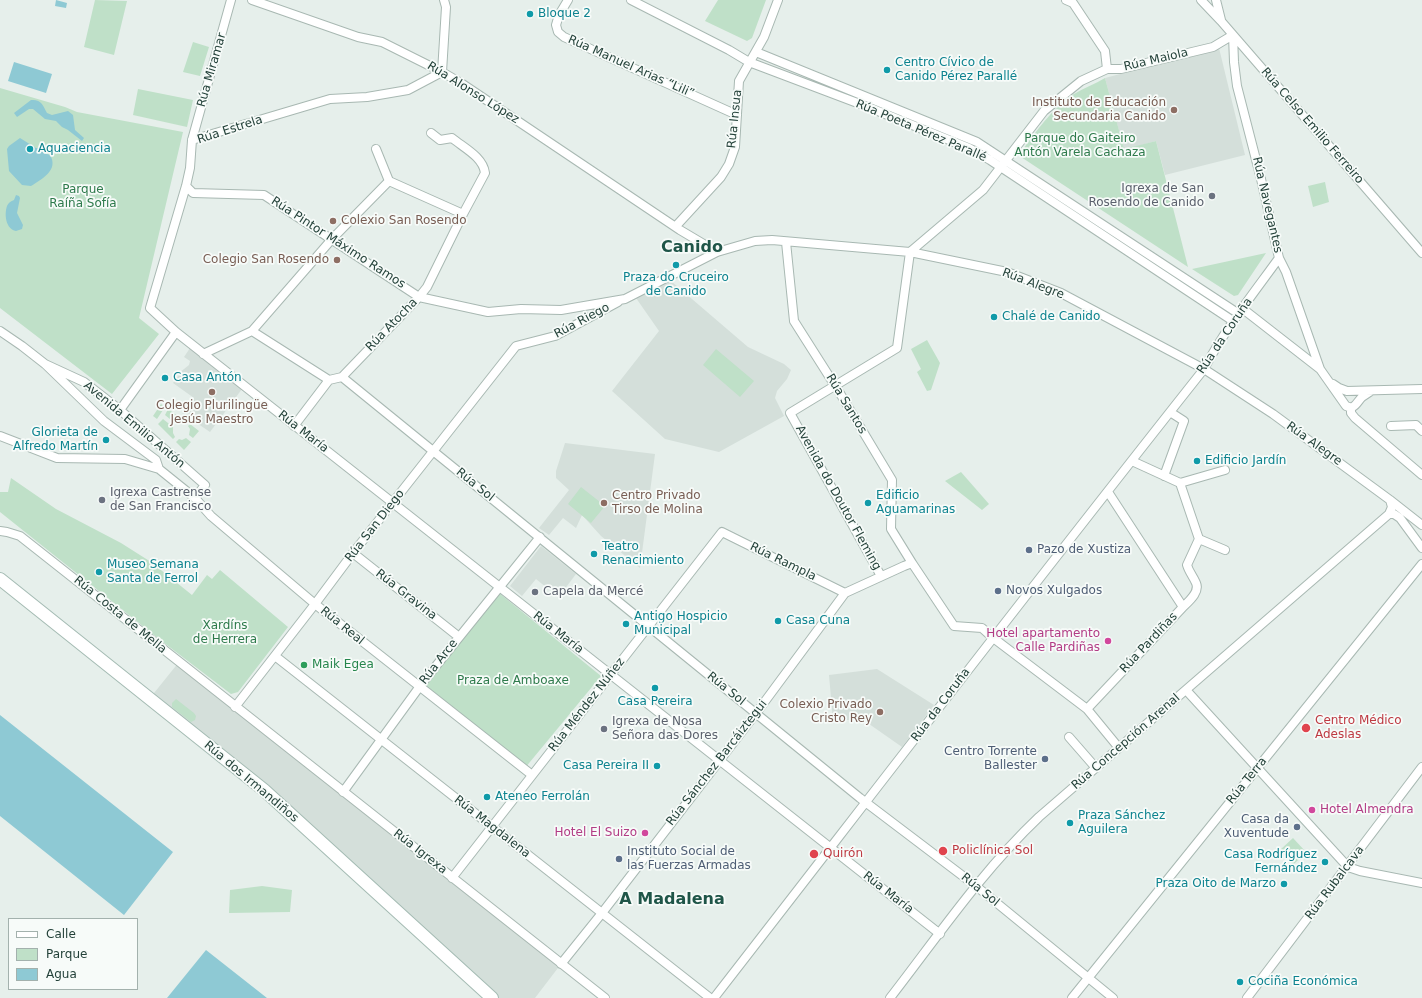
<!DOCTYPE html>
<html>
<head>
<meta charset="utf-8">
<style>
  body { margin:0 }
  #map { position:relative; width:1422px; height:998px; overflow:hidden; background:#e6efeb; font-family:"DejaVu Sans",sans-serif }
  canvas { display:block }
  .legend { position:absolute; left:8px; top:918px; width:130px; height:72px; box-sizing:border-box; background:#f7fbf9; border:1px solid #a3b1ad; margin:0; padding:5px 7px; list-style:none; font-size:12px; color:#24423a }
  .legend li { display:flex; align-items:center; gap:8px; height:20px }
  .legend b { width:20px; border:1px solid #a3b1ad }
</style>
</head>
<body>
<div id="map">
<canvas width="1422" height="998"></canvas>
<ul class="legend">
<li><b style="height:5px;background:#fff"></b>Calle</li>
<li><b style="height:11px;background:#bfe0c8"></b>Parque</li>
<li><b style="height:11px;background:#8ec9d4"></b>Agua</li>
</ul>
</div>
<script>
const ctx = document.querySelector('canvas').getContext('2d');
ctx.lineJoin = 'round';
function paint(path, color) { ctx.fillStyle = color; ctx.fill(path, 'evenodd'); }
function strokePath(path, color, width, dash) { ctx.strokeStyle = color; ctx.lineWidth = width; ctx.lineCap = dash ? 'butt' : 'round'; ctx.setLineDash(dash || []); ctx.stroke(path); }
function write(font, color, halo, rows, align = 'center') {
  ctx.font = font + ' "DejaVu Sans",sans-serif'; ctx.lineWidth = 3.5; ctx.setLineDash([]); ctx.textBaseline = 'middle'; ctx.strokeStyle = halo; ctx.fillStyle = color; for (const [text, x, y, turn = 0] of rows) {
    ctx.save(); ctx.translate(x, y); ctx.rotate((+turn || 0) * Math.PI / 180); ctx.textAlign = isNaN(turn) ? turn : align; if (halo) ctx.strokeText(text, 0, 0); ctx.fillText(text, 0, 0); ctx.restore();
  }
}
paint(new Path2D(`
  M 1219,48 L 1245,155 L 1165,175 L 1156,141 L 1124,150 L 1105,78 Z
  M 671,281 L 748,347 L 784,364 L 791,370 L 787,379 L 777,391 L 775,398 L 784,416 L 719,452 L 665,439 L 612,391 L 659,331 L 636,298 Z
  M 190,348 L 242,389 L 210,432 L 182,413 L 194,398 L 173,383 L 180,374 L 179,373 L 189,365 L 190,361 L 184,357 Z
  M 565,443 L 655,454 L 640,568 L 601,536 L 582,515 L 576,528 L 563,518 L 549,535 L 539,528 L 569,490 L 556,478 L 556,471 Z
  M 541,546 L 576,574 L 561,594 L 550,585 L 547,588 L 536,579 L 522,596 L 510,586 Z
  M 179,662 L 561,964 L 535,998 L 492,998 L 264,791 L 150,698 Z
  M 877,669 L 934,705 L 902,747 L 862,719 L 833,721 L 829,675 Z`), '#d4dfda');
paint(new Path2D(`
  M 95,0 L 127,1 L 114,55 L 84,47 Z
  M 718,0 L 766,0 L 752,38 L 747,41 L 705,21 Z
  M 193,42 L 209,47 L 200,76 L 183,72 Z
  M 1105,78 L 1124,149 L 1156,141 L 1188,267 L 1021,157 L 1021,152 C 1036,132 1052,108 1074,94 C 1084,88 1095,84 1105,78 Z
  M 0,88 L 65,107 L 77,112 L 183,132 L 139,318 L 159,334 L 112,394 L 0,308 Z
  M 138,89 L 193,100 L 187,127 L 133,115 Z
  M 1325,182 L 1329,202 L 1313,207 L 1308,186 Z
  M 1266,253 L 1238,295 L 1234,296 L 1192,269 Z
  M 927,340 L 940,363 L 931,390 L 927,391 L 917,372 L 921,369 L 911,349 Z
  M 716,349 L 754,381 L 740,397 L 703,365 Z
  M 161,404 L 165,407 L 157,419 L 153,416 Z
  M 168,409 L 185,421 L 184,423 L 176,424 L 165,415 Z
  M 163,419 L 173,427 L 173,433 L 175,437 L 173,439 L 158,424 Z
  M 190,424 L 199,431 L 193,438 L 189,435 L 190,429 L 188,426 Z
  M 186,438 L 191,442 L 184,450 L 176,442 L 179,439 L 182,440 Z
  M 961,472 L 989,504 L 982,510 L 945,481 Z
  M 11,478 L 56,509 L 121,543 L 151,562 L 192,595 L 207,575 L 212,579 L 220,570 L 288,627 L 238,692 L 231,694 L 159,639 L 0,512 L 0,492 L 8,492 Z
  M 581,487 L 605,506 L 591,523 L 568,504 Z
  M 499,593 L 601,676 L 525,768 L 424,685 Z
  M 176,699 L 194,713 L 196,716 L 195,720 L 191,722 L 172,707 L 172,703 Z
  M 1293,838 L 1306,852 L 1293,865 L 1280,850 Z
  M 262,886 L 292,890 L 290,912 L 229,913 L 230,890 Z`), '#bfe0c8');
paint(new Path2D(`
  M 56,0 L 67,3 L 66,8 L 55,6 Z
  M 14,62 L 52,74 L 46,93 L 8,81 Z
  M 31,100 C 41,99 43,105 47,113 L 52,115 L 68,111 L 73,115 L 75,130 L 84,138 L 82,141 L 68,130 L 62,127 L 56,121 L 45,119 L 33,109 L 29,109 L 17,117 L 14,113 Z
  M 20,138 L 36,148 L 39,148 L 44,153 L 50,155 C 59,170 42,179 31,186 L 22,185 L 9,171 L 7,149 L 9,146 Z
  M 16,195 L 19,196 L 20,198 L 17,213 L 23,225 L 22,229 L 16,231 C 6,229 4,215 7,206 C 8,203 11,201 14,200 Z
  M 0,715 L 173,852 L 124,915 L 0,816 Z
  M 206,950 L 267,998 L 167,998 Z`), '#8ec9d4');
const street = new Path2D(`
  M 231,0 L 192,140 L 190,168 L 186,186 L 150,308 L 176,332 L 940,934
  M 252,0 L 358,37 L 382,42 L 442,72 L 461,83 L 680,230 L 717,252
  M 568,0 L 559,15 L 556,25 L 558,32 L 564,37 L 737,115
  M 631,0 L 729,50 L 749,62 L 868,107 L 969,148 L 990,160 L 1233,321
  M 1066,0 L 1073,3 L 1105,51 L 1107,69
  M 1201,0 L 1221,21 L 1422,253
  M 1216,0 L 1221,20
  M 756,52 L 977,142 L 1239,314
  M 192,140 L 330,99 L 367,97 L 408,90 L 442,72 L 446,7 L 444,0
  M 376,149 L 389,181
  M 389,181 L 463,214
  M 186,186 L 193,193 L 264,195 L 419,297 L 427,287 L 463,214 L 485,173 C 483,157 464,148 452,138 L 440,140 L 431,133
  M 676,226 L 721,177 L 729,164 L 735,147 L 739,81 L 764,37 L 778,0
  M 786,242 L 794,321 L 841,395 L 892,480 L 891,529 L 912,563
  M 1243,309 L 1320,369 L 1346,406 C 1355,410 1356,403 1362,397 C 1365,395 1368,393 1371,391
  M 0,331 L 22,346 L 45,364 L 104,421 L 156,460 L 159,469
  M 252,331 L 332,239 L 389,181
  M 203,354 L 252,331 L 329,380
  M 45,364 L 84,382 L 120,410 L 205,485 L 195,498
  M 342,377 L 860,798 L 976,886 L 1113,998
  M 1333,384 L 1339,388 L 1347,391 L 1422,389
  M 1351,408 L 1351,413 L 1355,418 L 1422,475
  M 120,410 L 176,332
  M 294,426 L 329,380 L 342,377 L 419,297 L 488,312 L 521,309 L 561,310 L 625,299 L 717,252 L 755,241 L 772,240 L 910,252 L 1007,272 L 1061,293 L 1204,369 L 1273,414 L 1390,500 L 1422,525
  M 1391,426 L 1416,425 L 1422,431
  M 0,436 L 57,458 L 125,459 L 159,469 L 195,498 L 211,516 L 315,604 L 532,775
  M 1132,461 L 1180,483 L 1199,539
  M 1164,476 L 1184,421 L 1170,412
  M 1180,483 L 1225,470
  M 1389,514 L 1394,514 L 1400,518 L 1422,548
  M 0,531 L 7,532 L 20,536 L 605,998
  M 1199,539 L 1225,550
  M 353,553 L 459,637
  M 881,576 L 790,413 L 897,348 L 910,252 L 983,190 L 1044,111 L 1081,81 L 1107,69 L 1121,69 L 1213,47 L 1233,35 L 1234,62 L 1237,86 L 1261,179 L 1279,258 L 1286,272 L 1320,369
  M 1183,607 C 1189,601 1200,592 1196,583 C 1193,576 1189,572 1187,565 L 1199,539
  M 275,656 L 710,998
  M 1186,690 L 1348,867 L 1360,871 L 1422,883
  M 235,707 L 315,604 L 353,553 L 516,346 L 555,336 L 618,302
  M 1087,709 L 1183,607 L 1108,492
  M 1069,737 L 1096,768
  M 343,792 L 423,682 L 540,537
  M 452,878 L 722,532 L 845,593
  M 561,964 L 602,913 L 760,708 L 845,593 L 904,566 L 912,563 L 954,626 L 982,628 L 992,637 L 1087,709 L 1119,748
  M 714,998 C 877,788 1039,577 1204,369 C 1225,329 1253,294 1279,258
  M 890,998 C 938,936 982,871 1039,817 L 1389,514 L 1392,507 L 1390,500
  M 1072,998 L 1422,564
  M 1247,998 L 1422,767`);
const secondary = new Path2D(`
  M 0,579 L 264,790 L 492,998`);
strokePath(street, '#a8b8b2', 10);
strokePath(secondary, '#a4bbb3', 14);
strokePath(street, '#fff', 8);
strokePath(secondary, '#fff', 12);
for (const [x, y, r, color] of [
  [530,14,4,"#0f9aa8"],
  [887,70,4,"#0f9aa8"],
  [1174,110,4,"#8d6e63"],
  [30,149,4,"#0f9aa8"],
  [1212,196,4,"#6b7280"],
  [333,221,4,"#8d6e63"],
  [337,260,4,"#8d6e63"],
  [676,265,4,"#0f9aa8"],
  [994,317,4,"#0f9aa8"],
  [165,378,4,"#0f9aa8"],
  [212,392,4,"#8d6e63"],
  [106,440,4,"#0f9aa8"],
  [1197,461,4,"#0f9aa8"],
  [102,500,4,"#6b7280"],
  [604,503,4,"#8d6e63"],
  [868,503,4,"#0f9aa8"],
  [1029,550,4,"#5c6f8a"],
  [594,554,4,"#0f9aa8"],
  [99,572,4,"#0f9aa8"],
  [998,591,4,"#5c6f8a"],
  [535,592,4,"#6b7280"],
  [778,621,4,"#0f9aa8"],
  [626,624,4,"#0f9aa8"],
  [1108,641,4,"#d1479c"],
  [304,665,4,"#2e9e5b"],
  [655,688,4,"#0f9aa8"],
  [880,712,4,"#8d6e63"],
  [1306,728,5,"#e0444e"],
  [604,729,4,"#6b7280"],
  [1045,759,4,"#5c6f8a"],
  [657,766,4,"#0f9aa8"],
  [487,797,4,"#0f9aa8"],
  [1312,810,4,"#d1479c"],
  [1070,823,4,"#0f9aa8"],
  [1297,827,4,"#5c6f8a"],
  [645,833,4,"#d1479c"],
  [943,851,5,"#e0444e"],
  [814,854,5,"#e0444e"],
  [619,859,4,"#5c6f8a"],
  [1325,862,4,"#0f9aa8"],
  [1284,884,4,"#0f9aa8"],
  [1240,982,4,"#0f9aa8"]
]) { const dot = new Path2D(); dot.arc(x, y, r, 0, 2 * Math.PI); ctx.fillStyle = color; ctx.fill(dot); strokePath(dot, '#f7fbf9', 1.5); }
write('12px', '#0d838f', '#f7fbf9', [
  ["Bloque 2",538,14],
  ["Centro Cívico de",895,63],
  ["Canido Pérez Parallé",895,77],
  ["Aquaciencia",38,149],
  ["Praza do Cruceiro",676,278,"center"],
  ["de Canido",676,292,"center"],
  ["Chalé de Canido",1002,317],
  ["Casa Antón",173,378],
  ["Glorieta de",98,433,"right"],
  ["Alfredo Martín",98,447,"right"],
  ["Edificio Jardín",1205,461],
  ["Edificio",876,496],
  ["Aguamarinas",876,510],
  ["Teatro",602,547],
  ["Renacimiento",602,561],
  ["Museo Semana",107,565],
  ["Santa de Ferrol",107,579],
  ["Antigo Hospicio",634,617],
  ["Municipal",634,631],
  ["Casa Cuna",786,621],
  ["Casa Pereira",655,702,"center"],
  ["Casa Pereira II",649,766,"right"],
  ["Ateneo Ferrolán",495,797],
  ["Praza Sánchez",1078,816],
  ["Aguilera",1078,830],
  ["Casa Rodríguez",1317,855,"right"],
  ["Fernández",1317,869,"right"],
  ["Praza Oito de Marzo",1276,884,"right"],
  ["Cociña Económica",1248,982]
], 'left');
write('12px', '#24423a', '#f7fbf9', [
  ["Rúa Maiola",1156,60,-13],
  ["Rúa Manuel Arias “Lili”",631,67,24],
  ["Rúa Miramar",212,70,-74],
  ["Rúa Alonso López",473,93,32],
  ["Rúa Insua",735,119,-84],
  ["Rúa Celso Emilio Ferreiro",1312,126,49],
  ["Rúa Estrela",230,130,-18],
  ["Rúa Poeta Pérez Parallé",921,131,23],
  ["Rúa Navegantes",1267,205,77],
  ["Rúa Pintor Máximo Ramos",338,243,33],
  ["Rúa Alegre",1033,284,21],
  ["Rúa Riego",582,321,-28],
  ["Rúa Atocha",392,325,-46],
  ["Rúa da Coruña",1225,336,-56],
  ["Rúa Santos",846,404,59],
  ["Avenida Emilio Antón",134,425,40],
  ["Rúa María",303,432,38],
  ["Rúa Alegre",1314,444,36],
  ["Rúa Sol",475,485,39],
  ["Avenida do Doutor Fleming",838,498,61],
  ["Rúa San Diego",375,526,-52],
  ["Rúa Rampla",783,562,26],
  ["Rúa Gravina",406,595,38],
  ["Rúa Costa de Mella",120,615,39],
  ["Rúa Real",342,626,39],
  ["Rúa María",558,633,38],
  ["Rúa Pardiñas",1149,643,-47],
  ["Rúa Arce",439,662,-52],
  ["Rúa Sol",726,689,39],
  ["Rúa Méndez Núñez",587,705,-52],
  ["Rúa da Coruña",941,705,-53],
  ["Rúa Concepción Arenal",1126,742,-41],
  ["Rúa Sánchez Barcáiztegui",717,763,-52],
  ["Rúa Terra",1247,781,-51],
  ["Rúa dos Irmandiños",251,782,40],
  ["Rúa Magdalena",492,827,38],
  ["Rúa Igrexa",420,852,38],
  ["Rúa Rubalcava",1335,883,-53],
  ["Rúa Sol",980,890,39],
  ["Rúa María",888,893,38]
]);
write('12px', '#785e54', '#f7fbf9', [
  ["Instituto de Educación",1166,103],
  ["Secundaria Canido",1166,117],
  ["Colexio San Rosendo",341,221,"left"],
  ["Colegio San Rosendo",329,260],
  ["Colegio Plurilingüe",212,406,"center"],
  ["Jesús Maestro",212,420,"center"],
  ["Centro Privado",612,496,"left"],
  ["Tirso de Molina",612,510,"left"],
  ["Colexio Privado",872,705],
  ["Cristo Rey",872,719]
], 'right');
write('12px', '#2d7a4b', '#f7fbf9', [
  ["Parque do Gaiteiro",1080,139],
  ["Antón Varela Cachaza",1080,153],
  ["Parque",83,190],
  ["Raíña Sofía",83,204],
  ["Xardíns",225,626],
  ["de Herrera",225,640],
  ["Praza de Amboaxe",513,681]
]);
write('12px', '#5b616d', '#f7fbf9', [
  ["Igrexa de San",1204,189,"right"],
  ["Rosendo de Canido",1204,203,"right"],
  ["Igrexa Castrense",110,493],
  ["de San Francisco",110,507],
  ["Capela da Mercé",543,592],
  ["Igrexa de Nosa",612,722],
  ["Señora das Dores",612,736]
], 'left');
write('12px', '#4e5e75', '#f7fbf9', [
  ["Pazo de Xustiza",1037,550],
  ["Novos Xulgados",1006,591],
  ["Centro Torrente",1037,752,"right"],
  ["Ballester",1037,766,"right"],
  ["Casa da",1289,820,"right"],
  ["Xuventude",1289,834,"right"],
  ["Instituto Social de",627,852],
  ["las Fuerzas Armadas",627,866]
], 'left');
write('12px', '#b23c85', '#f7fbf9', [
  ["Hotel apartamento",1100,634],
  ["Calle Pardiñas",1100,648],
  ["Hotel Almendra",1320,810,"left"],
  ["Hotel El Suizo",637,833]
], 'right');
write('12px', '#27864d', '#f7fbf9', [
  ["Maik Egea",312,665]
], 'left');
write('12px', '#be3a42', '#f7fbf9', [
  ["Centro Médico",1315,721],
  ["Adeslas",1315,735],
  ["Policlínica Sol",952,851],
  ["Quirón",823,854]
], 'left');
write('bold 16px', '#1f5548', '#f7fbf9', [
  ["Canido",692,248],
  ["A Madalena",672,900]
]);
</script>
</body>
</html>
